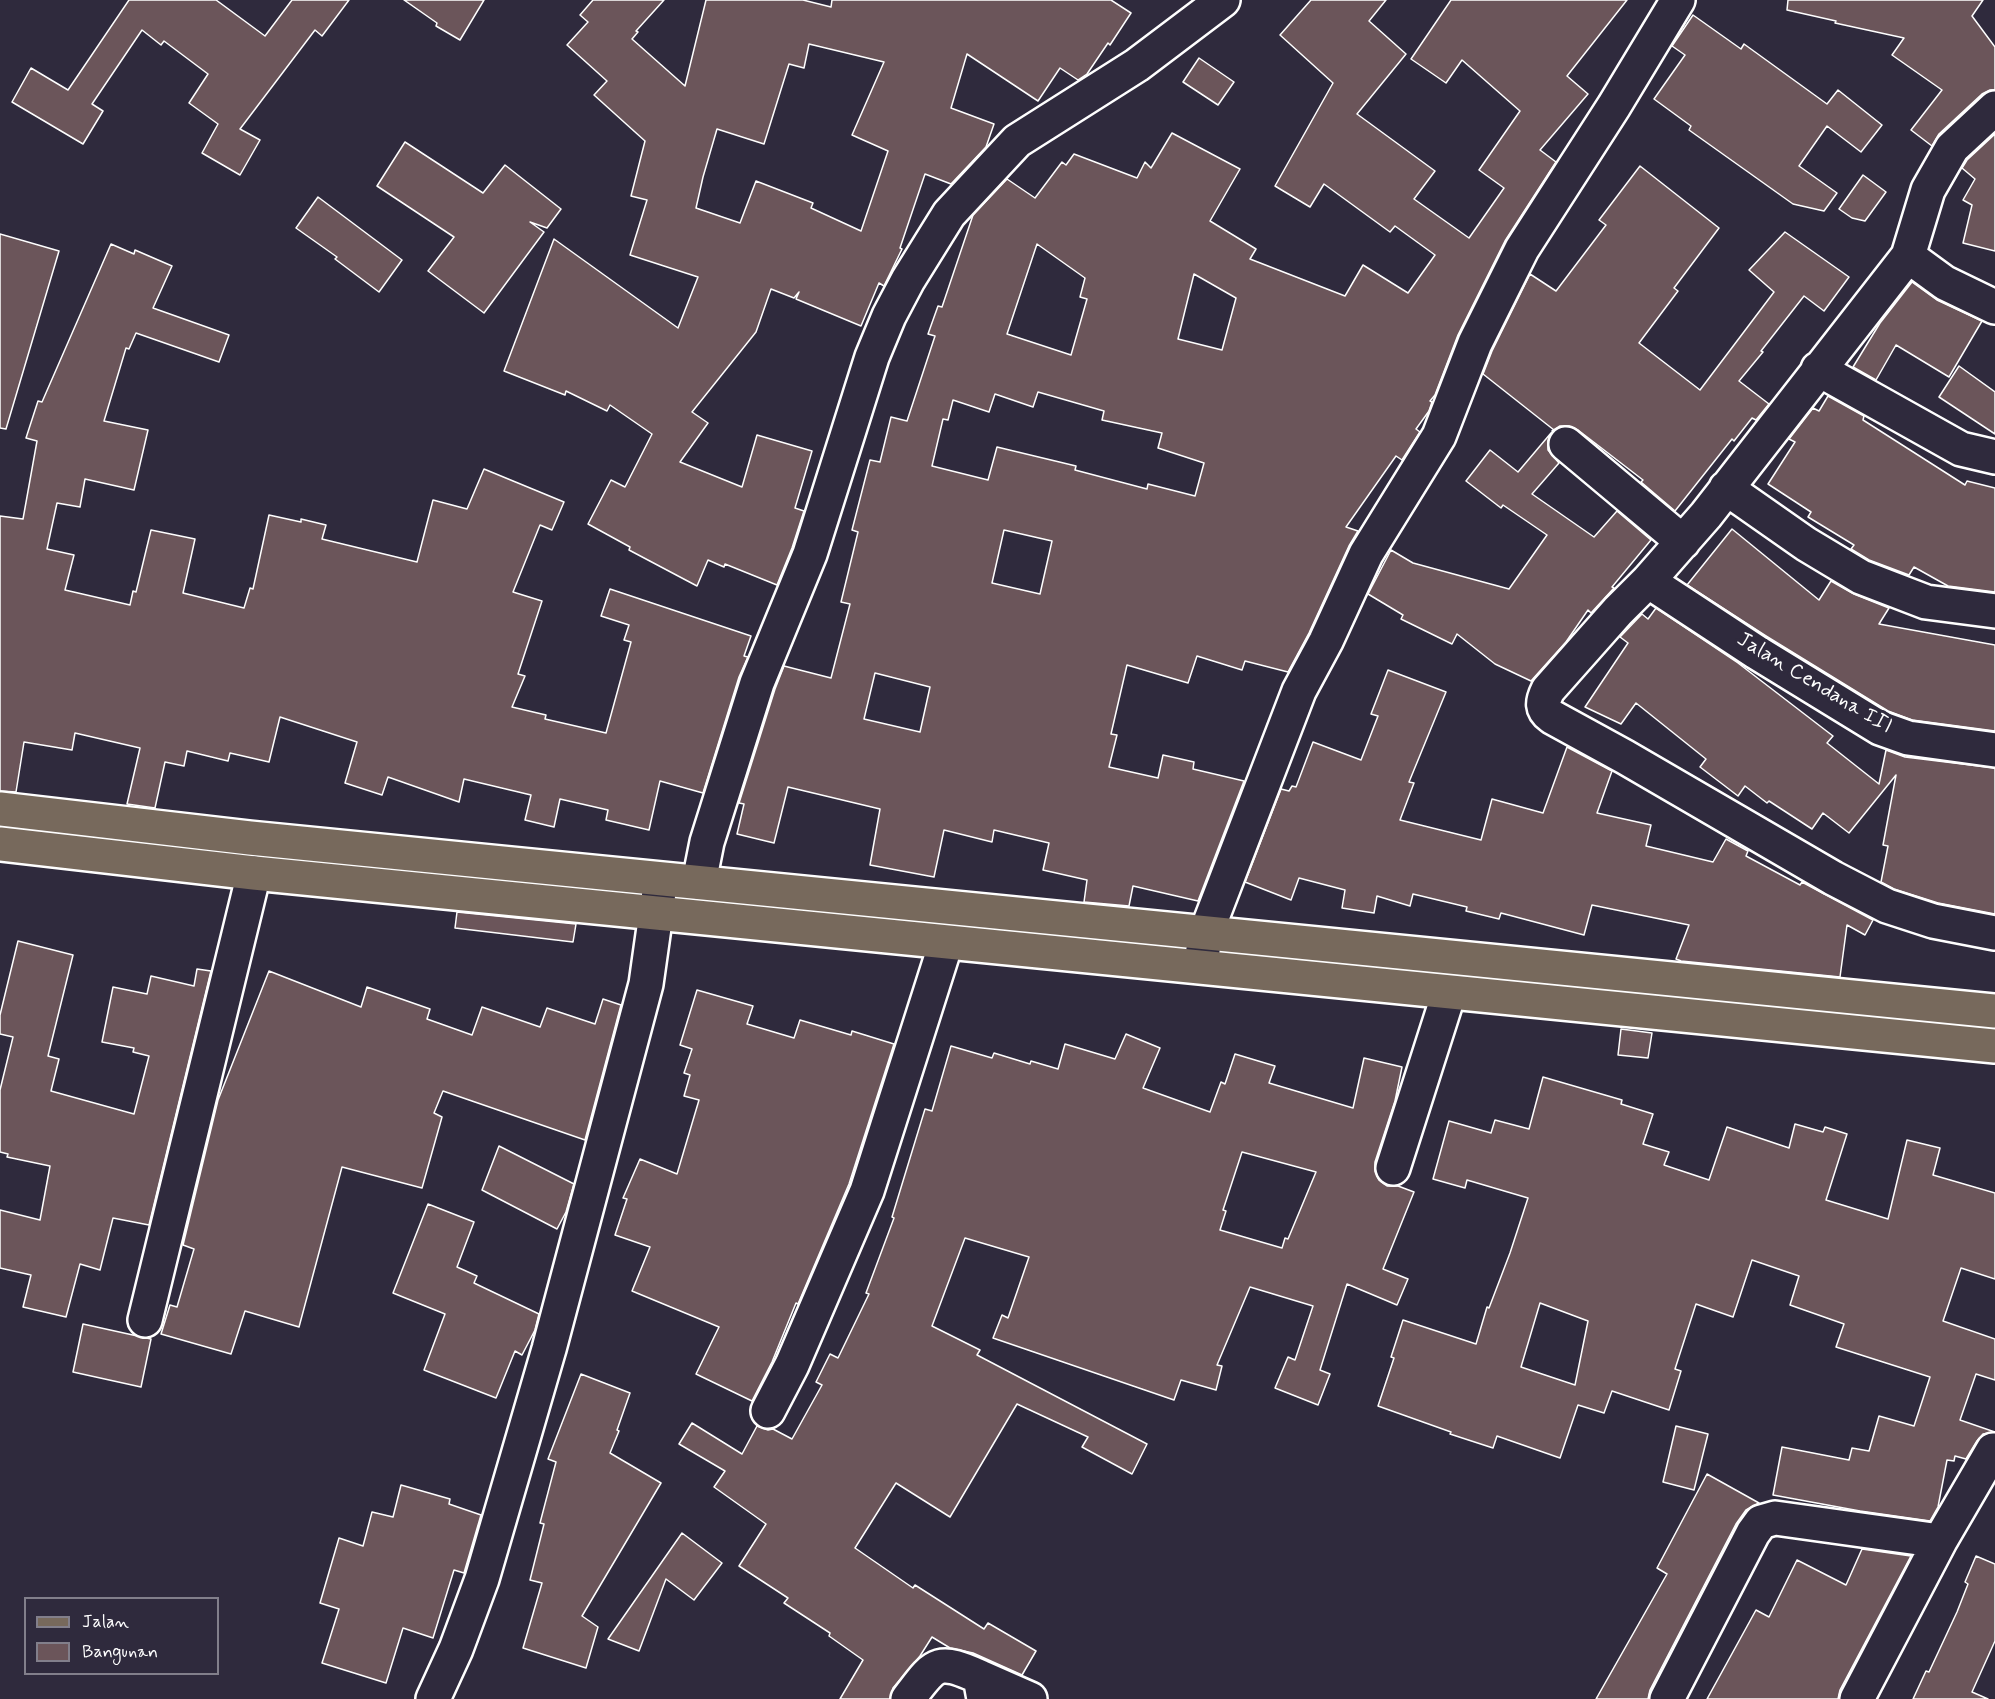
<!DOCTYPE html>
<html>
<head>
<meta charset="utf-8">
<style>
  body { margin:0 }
  #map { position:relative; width:1995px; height:1699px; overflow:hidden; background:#2f2a3d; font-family:Mynerve,sans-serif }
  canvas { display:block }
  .legend { position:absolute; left:24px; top:1597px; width:195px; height:78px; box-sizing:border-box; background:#2f2a3d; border:2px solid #827f8b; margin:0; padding:8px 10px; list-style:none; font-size:18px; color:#fff }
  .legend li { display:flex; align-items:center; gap:12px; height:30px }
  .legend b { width:30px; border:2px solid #827f8b }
</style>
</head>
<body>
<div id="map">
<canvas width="1995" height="1699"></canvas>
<ul class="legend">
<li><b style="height:8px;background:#77695c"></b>Jalan</li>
<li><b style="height:16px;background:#6b555a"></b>Bangunan</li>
</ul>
</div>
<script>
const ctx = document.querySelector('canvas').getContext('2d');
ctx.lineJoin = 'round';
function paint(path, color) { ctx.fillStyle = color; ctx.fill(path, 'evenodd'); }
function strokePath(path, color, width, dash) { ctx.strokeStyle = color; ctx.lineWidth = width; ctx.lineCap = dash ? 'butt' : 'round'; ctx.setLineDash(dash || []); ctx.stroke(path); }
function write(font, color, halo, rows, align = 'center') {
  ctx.font = font + ' Mynerve,sans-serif'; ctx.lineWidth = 6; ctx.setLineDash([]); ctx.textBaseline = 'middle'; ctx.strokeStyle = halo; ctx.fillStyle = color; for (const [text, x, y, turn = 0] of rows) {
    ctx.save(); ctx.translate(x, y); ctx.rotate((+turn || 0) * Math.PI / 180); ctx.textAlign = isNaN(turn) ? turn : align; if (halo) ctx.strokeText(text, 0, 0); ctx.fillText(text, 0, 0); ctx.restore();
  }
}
const building = new Path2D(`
  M 129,0 L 216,0 L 265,36 L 292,0 L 349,0 L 322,36 L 315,30 L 240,129 L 260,140 L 240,175 L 202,153 L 218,124 L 189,103 L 208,74 L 164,41 L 161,45 L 142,30 L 92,104 L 103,111 L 83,144 L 12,102 L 31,68 L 68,90 Z
  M 404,0 L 484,0 L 460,40 L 436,26 L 437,23 Z
  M 593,0 L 664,0 L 636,31 L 638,32 L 632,39 L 685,86 L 706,0 L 803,0 L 831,7 L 832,0 L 1111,0 L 1131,13 L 1110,45 L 1108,43 L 1087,74 L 1078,80 L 1060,68 L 1038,101 L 967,54 L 951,108 L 994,124 L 986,147 L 951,184 L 925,174 L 900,248 L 902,249 L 884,286 L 879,283 L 861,326 L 796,299 L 799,292 L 794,298 L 771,289 L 756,332 L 692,412 L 708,423 L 680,462 L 742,487 L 757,435 L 812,451 L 795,508 L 804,511 L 792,548 L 777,585 L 725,564 L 724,567 L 708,560 L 697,586 L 629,550 L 630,547 L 588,524 L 611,480 L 625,487 L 652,434 L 610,405 L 607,411 L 566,391 L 565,395 L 504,371 L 554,239 L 678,328 L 698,277 L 630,255 L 647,200 L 631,196 L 645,141 L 594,95 L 607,81 L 567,45 L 588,22 L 580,15 ZM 809,44 L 884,62 L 852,135 L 888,151 L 861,231 L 811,208 L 813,203 L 756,181 L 740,223 L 696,208 L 703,177 L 717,129 L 764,144 L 789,64 L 804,68 Z
  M 1311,0 L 1386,0 L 1369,21 L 1406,54 L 1357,114 L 1435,171 L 1414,199 L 1469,238 L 1504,188 L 1479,170 L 1520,111 L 1462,60 L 1446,83 L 1411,59 L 1451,0 L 1627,0 L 1567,76 L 1588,94 L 1540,150 L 1556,162 L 1505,241 L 1458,335 L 1435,395 L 1430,401 L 1432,402 L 1429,411 L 1416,429 L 1420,432 L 1402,460 L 1396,456 L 1346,527 L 1358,531 L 1349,546 L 1309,633 L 1288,672 L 1245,661 L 1242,670 L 1197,656 L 1188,683 L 1127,665 L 1111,734 L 1117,735 L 1109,767 L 1158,778 L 1163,755 L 1194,762 L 1193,769 L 1244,781 L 1198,901 L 1133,886 L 1129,906 L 1084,902 L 1087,880 L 1043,870 L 1049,843 L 994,830 L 992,842 L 944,830 L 934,877 L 870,865 L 880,809 L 788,787 L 774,843 L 737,834 L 744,804 L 739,803 L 775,689 L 784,666 L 831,678 L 850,604 L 841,602 L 858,532 L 852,530 L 870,460 L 880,462 L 891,417 L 907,421 L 935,336 L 928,334 L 938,306 L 942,307 L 973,215 L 1007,179 L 1035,198 L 1062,162 L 1066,165 L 1074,154 L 1137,178 L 1145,162 L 1151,168 L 1172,133 L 1240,169 L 1210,221 L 1256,249 L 1250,259 L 1345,296 L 1363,265 L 1408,293 L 1435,255 L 1395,226 L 1390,232 L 1324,184 L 1310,207 L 1275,186 L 1333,83 L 1280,35 ZM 1037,244 L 1085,278 L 1080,297 L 1087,299 L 1071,355 L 1007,334 ZM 1194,274 L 1236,298 L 1222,350 L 1178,339 ZM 1038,392 L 1104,411 L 1102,420 L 1162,433 L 1158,448 L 1204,463 L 1195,496 L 1148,484 L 1147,489 L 1075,470 L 1076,466 L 997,447 L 988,480 L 932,466 L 943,419 L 948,420 L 953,400 L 989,412 L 995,394 L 1033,407 ZM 1004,530 L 1052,541 L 1040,594 L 992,583 ZM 875,673 L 930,687 L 920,732 L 864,719 Z
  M 1788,0 L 1983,0 L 1972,16 L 1995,47 L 1995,90 L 1990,90 L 1982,94 L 1939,134 L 1932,146 L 1911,130 L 1942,90 L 1892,55 L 1904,38 L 1835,23 L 1836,21 L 1787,10 Z
  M 1693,15 L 1741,49 L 1744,44 L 1827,104 L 1838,90 L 1882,125 L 1861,152 L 1827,126 L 1799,166 L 1837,193 L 1824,211 L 1793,204 L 1689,130 L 1691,126 L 1654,99 L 1685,55 L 1672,46 Z
  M 1199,58 L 1234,82 L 1218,105 L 1183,82 Z
  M 1995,134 L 1995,251 L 1963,243 L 1972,205 L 1963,200 L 1975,179 L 1962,168 L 1967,160 Z
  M 405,142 L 483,193 L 505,165 L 561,209 L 547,228 L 530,222 L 544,232 L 484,313 L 428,271 L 454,237 L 377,186 Z
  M 1640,166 L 1719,228 L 1674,288 L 1678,291 L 1639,343 L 1700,390 L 1774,292 L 1749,270 L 1785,232 L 1849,277 L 1824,311 L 1804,296 L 1761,351 L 1763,352 L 1739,381 L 1769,404 L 1756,420 L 1752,418 L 1734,441 L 1732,439 L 1675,511 L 1641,482 L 1643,480 L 1578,430 L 1569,426 L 1560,426 L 1552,431 L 1554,430 L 1483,374 L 1492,351 L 1530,274 L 1556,291 L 1606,225 L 1599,220 Z
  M 1863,175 L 1886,192 L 1865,221 L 1852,218 L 1839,209 Z
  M 318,197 L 402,260 L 379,292 L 335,259 L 337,257 L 296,228 Z
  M 0,234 L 59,251 L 6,429 L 0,428 Z
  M 111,244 L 134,254 L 135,250 L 172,266 L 153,308 L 229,335 L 219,362 L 136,333 L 129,349 L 126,348 L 104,421 L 148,430 L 134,490 L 85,479 L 80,507 L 57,503 L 47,549 L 74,555 L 65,590 L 130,605 L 133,591 L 136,592 L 151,530 L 195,539 L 183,593 L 244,608 L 250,588 L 253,589 L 269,515 L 301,522 L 301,519 L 326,525 L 322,539 L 417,562 L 433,500 L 467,509 L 484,469 L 564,502 L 552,530 L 540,525 L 513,592 L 542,601 L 518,674 L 525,676 L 512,707 L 546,715 L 545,719 L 606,733 L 631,642 L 624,640 L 629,625 L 601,616 L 610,589 L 751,636 L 744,656 L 748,657 L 739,677 L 703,793 L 660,781 L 649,830 L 606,820 L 608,810 L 560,799 L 554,827 L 525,820 L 531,795 L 464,779 L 459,802 L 388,777 L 382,795 L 345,783 L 357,742 L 280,717 L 269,762 L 230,753 L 228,761 L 187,751 L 184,766 L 165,762 L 155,808 L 127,804 L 140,748 L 75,733 L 72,750 L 24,742 L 16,792 L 0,791 L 0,516 L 23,519 L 37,441 L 26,438 L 38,401 L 42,402 Z
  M 1912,282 L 1937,300 L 1982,321 L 1949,377 L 1896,345 L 1876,380 L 1853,367 L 1880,323 Z
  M 1959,366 L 1995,392 L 1995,434 L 1939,397 Z
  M 1828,396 L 1864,416 L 1863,420 L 1965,485 L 1967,481 L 1995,488 L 1995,592 L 1948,586 L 1914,567 L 1909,575 L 1869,560 L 1851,549 L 1854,545 L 1808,517 L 1811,512 L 1768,484 L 1795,442 L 1789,439 L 1813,408 L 1819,411 Z
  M 1551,433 L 1548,441 L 1548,450 L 1559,463 L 1532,494 L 1594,537 L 1617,511 L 1651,540 L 1612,587 L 1614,588 L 1591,613 L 1588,610 L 1566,642 L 1531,681 L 1495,664 L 1457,634 L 1452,644 L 1401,619 L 1403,615 L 1368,594 L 1391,550 L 1413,563 L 1509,589 L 1547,535 L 1503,505 L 1501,508 L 1466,481 L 1490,450 L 1518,472 Z
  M 1732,529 L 1819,600 L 1831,581 L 1854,594 L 1889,608 L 1879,624 L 1995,645 L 1995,731 L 1912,720 L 1888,711 L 1766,636 L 1687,585 Z
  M 1656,608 L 1738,663 L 1833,736 L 1827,743 L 1879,784 L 1886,750 L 1905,757 L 1995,768 L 1995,914 L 1938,903 L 1894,889 L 1881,882 L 1888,846 L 1883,845 L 1896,775 L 1849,833 L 1823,813 L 1812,829 L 1769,801 L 1767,803 L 1745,786 L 1738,796 L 1700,767 L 1706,759 L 1636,703 L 1621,724 L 1585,707 L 1628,643 L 1620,637 L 1642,614 L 1648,619 Z
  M 1388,670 L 1446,692 L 1409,782 L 1414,783 L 1400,820 L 1481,840 L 1492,799 L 1543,813 L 1567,747 L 1612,771 L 1597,813 L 1651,825 L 1646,846 L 1713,862 L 1726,839 L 1748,851 L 1746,856 L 1800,885 L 1802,882 L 1873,920 L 1865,935 L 1847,925 L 1840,977 L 1681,961 L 1676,959 L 1689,925 L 1592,905 L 1584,935 L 1501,913 L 1499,919 L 1466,911 L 1467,907 L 1413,894 L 1410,906 L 1377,896 L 1374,913 L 1342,908 L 1345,890 L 1299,878 L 1291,900 L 1245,882 L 1281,789 L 1289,791 L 1292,786 L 1296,787 L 1313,742 L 1361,760 L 1378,716 L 1371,714 Z
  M 457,912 L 576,924 L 573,942 L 455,928 Z
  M 18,941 L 73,955 L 48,1056 L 59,1059 L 51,1091 L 134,1114 L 149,1056 L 133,1052 L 134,1048 L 102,1042 L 113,987 L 147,994 L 151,976 L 194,986 L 197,969 L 211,971 L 149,1225 L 113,1218 L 100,1270 L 80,1264 L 66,1317 L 23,1307 L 31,1275 L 0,1268 L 0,1210 L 40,1220 L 50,1166 L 7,1157 L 8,1154 L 0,1152 L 0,1090 L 13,1037 L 0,1034 L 0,1015 Z
  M 269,971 L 361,1007 L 367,987 L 430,1009 L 427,1019 L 472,1035 L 482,1007 L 540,1027 L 547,1008 L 595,1024 L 603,999 L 621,1005 L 585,1140 L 443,1091 L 434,1113 L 442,1117 L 422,1188 L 342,1167 L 299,1327 L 245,1311 L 231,1354 L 161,1334 L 170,1305 L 177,1307 L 194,1249 L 183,1245 L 218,1100 Z
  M 697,990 L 753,1006 L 747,1024 L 794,1038 L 800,1020 L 851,1035 L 852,1031 L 894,1044 L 849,1184 L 798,1304 L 796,1303 L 772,1362 L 752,1401 L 696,1374 L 719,1327 L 632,1291 L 650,1247 L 615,1235 L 627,1199 L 623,1198 L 640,1159 L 677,1174 L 699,1100 L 684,1096 L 690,1075 L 684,1073 L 692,1049 L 680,1045 Z
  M 1621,1029 L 1652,1033 L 1648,1058 L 1618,1055 Z
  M 1126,1034 L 1160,1048 L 1143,1088 L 1210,1112 L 1221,1082 L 1225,1084 L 1235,1054 L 1275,1066 L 1269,1083 L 1353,1108 L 1364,1058 L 1402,1067 L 1395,1101 L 1375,1162 L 1375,1171 L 1379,1180 L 1387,1186 L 1398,1186 L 1414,1192 L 1383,1269 L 1408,1279 L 1397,1305 L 1347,1284 L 1320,1370 L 1330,1374 L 1318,1405 L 1275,1388 L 1288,1357 L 1295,1360 L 1313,1306 L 1250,1287 L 1217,1365 L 1222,1366 L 1216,1390 L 1181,1380 L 1174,1400 L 993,1338 L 1002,1315 L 1008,1318 L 1029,1257 L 965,1238 L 932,1326 L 980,1350 L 977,1355 L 1147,1444 L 1132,1474 L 1082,1447 L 1088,1437 L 1017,1404 L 950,1517 L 896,1483 L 855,1548 L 913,1588 L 915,1585 L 984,1629 L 988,1623 L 1036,1651 L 1022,1675 L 973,1653 L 950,1648 L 932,1637 L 920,1656 L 893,1688 L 890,1699 L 840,1699 L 863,1660 L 829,1636 L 830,1633 L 784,1603 L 788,1598 L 739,1566 L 766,1524 L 714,1487 L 725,1471 L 679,1444 L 692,1423 L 742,1454 L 757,1426 L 768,1430 L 773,1429 L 792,1439 L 822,1385 L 816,1382 L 830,1354 L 838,1358 L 869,1294 L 866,1293 L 894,1218 L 892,1217 L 925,1109 L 932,1111 L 951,1046 L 992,1058 L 994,1053 L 1030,1064 L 1031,1061 L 1058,1069 L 1065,1044 L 1115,1059 ZM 1242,1152 L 1316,1172 L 1288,1239 L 1285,1238 L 1282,1248 L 1220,1230 L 1226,1211 L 1223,1210 Z
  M 1543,1077 L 1622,1100 L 1621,1104 L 1653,1114 L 1643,1144 L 1669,1152 L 1664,1165 L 1709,1180 L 1727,1127 L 1789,1148 L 1795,1124 L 1823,1132 L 1825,1127 L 1847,1134 L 1826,1200 L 1888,1219 L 1907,1140 L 1940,1148 L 1933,1175 L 1995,1193 L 1995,1279 L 1961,1268 L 1943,1321 L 1995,1339 L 1995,1380 L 1976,1374 L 1960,1420 L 1995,1432 L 1983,1434 L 1977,1441 L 1966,1459 L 1955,1456 L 1954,1461 L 1947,1460 L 1938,1507 L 1930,1521 L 1860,1511 L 1773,1495 L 1782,1447 L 1849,1460 L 1852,1448 L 1869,1451 L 1879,1416 L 1914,1426 L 1930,1377 L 1836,1347 L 1844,1324 L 1790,1305 L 1799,1276 L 1752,1260 L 1733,1317 L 1696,1304 L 1675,1369 L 1681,1371 L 1669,1410 L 1612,1391 L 1604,1413 L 1578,1405 L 1560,1458 L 1497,1436 L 1493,1448 L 1450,1434 L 1451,1432 L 1378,1406 L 1394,1358 L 1391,1357 L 1403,1320 L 1476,1344 L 1487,1307 L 1489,1308 L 1510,1253 L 1528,1198 L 1467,1180 L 1465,1188 L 1433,1179 L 1449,1121 L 1491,1133 L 1495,1120 L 1529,1129 ZM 1540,1303 L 1588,1321 L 1575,1385 L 1521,1367 Z
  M 499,1146 L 574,1184 L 566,1212 L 557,1229 L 482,1190 Z
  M 428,1204 L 474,1222 L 457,1267 L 477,1276 L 474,1283 L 539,1314 L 535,1330 L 522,1355 L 515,1351 L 496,1398 L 424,1370 L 445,1314 L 393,1293 Z
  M 83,1324 L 151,1339 L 141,1387 L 73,1372 Z
  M 581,1374 L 630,1393 L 617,1430 L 619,1431 L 610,1453 L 661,1483 L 582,1616 L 598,1627 L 586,1668 L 523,1648 L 542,1583 L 530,1580 L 544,1524 L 540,1523 L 556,1462 L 548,1459 Z
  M 1676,1426 L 1708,1434 L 1694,1490 L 1663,1482 Z
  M 1707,1474 L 1759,1503 L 1746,1510 L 1736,1524 L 1650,1690 L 1648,1699 L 1596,1699 L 1667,1574 L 1657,1568 Z
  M 401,1485 L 450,1499 L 449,1504 L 481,1515 L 464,1573 L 454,1570 L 433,1638 L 403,1628 L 386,1683 L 322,1663 L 339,1609 L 320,1603 L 339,1538 L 363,1546 L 372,1512 L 393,1517 Z
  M 682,1533 L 722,1563 L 694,1600 L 666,1579 L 639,1651 L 608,1639 Z
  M 1862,1549 L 1911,1556 L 1840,1690 L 1838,1699 L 1707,1699 L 1756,1610 L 1769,1617 L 1797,1560 L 1846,1585 Z
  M 1976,1556 L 1995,1564 L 1995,1641 L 1972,1692 L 1988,1699 L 1913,1699 L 1926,1671 L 1929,1672 L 1957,1612 L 1968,1584 L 1965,1582 Z`);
paint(building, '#6b555a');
strokePath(building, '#fff', 1.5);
const minor = new Path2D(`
  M 1995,108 L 1952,148 L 1928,190 L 1908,256 L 1945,283 L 1995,307
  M 1908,256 L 1706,515 L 1648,581 L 1618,611 L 1548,690 C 1542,702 1541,709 1552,717 L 1625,757 L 1833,878 L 1887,906 L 1933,921 L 1995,933
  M 1818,369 L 1961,449 L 1995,457
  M 1566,444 L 1683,542
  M 1726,488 L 1806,544 L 1861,577 L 1926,602 L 1995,611
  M 1648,581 L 1756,652 L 1880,728 L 1908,738 L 1995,750
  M 699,882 L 707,842 L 757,683 L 810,554 L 872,357 L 889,316 L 908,280 L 949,214 L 1017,141 L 1137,65 L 1223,0
  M 1201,961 L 1206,933 L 1299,691 L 1326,641 L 1366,554 L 1439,436 L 1475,343 L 1522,249 L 1614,106 L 1678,0
  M 1393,1168 L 1449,993
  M 145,1320 L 254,873
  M 768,1411 L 792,1365 L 867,1191 L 946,943
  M 980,1677 L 1030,1699
  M 433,1699 L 456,1649 L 482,1579 L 549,1349 L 646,984 L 660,885
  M 908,1699 C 935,1664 936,1657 980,1677 L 984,1699
  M 1667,1699 L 1753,1533 L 1761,1522 L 1775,1518 L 1940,1541 L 1993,1450
  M 1857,1699 L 1940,1541`);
const major = new Path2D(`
  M 0,809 L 250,838 L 1995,1011
  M 0,844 L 254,873 L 1995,1046`);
strokePath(minor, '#fff', 38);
strokePath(major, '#fff', 38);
strokePath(minor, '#2f2a3d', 33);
strokePath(major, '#77695c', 33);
write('21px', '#fff', '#2f2a3d', [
  ["Jalan Cendana III",1814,684,31]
]);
</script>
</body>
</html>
